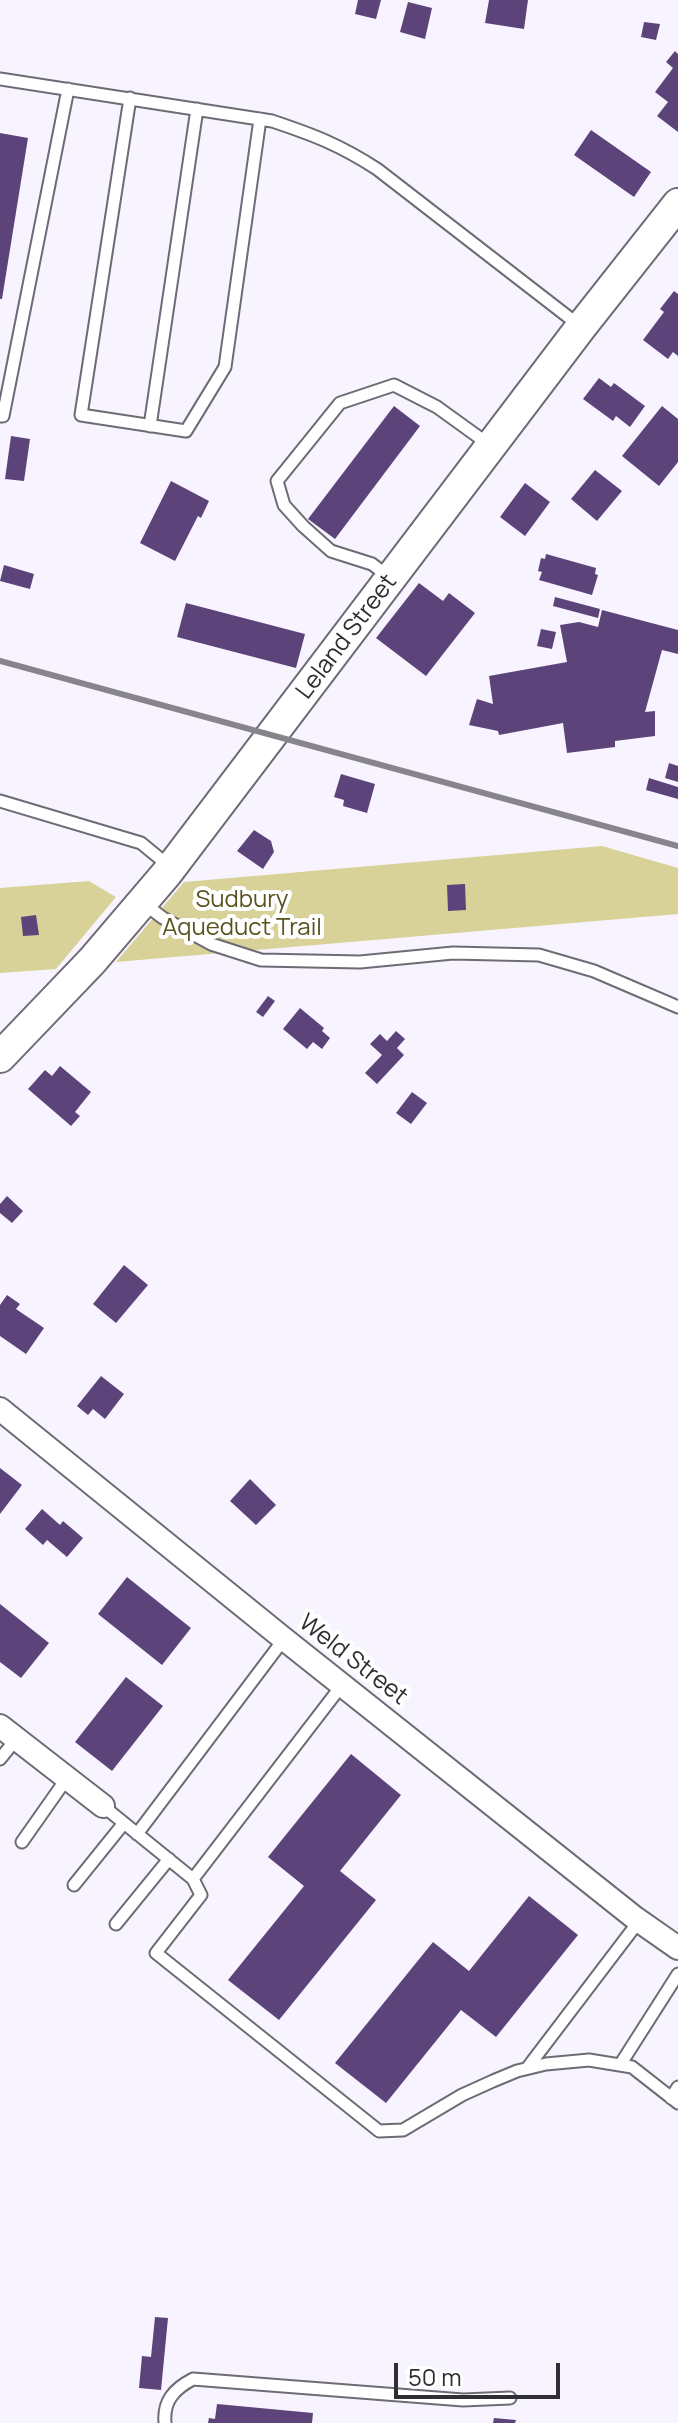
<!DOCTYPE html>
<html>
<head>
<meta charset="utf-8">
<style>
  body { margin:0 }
  #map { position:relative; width:678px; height:2423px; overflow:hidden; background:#f8f4ff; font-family:Manrope,sans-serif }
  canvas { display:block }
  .scale { position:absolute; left:394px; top:2363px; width:166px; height:36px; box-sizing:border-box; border:4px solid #302e32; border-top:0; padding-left:10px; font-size:24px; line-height:28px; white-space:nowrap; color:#302e32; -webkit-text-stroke:6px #fff; paint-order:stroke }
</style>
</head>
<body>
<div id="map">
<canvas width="678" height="2423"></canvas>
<div class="scale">50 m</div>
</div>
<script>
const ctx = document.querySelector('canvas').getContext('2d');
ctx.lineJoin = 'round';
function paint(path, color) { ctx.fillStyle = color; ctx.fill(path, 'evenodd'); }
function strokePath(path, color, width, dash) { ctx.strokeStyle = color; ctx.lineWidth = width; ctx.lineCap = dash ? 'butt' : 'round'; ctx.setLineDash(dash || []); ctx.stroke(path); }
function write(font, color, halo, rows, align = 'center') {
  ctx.font = font + ' Manrope,sans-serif'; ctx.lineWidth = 8; ctx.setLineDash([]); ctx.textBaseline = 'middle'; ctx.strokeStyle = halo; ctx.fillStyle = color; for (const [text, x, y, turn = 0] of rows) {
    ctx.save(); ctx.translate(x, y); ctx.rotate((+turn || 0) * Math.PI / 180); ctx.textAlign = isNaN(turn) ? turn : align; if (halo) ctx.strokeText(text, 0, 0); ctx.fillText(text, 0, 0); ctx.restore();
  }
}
paint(new Path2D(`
  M 602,846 L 678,868 L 678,914 L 116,962 L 184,882 Z
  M 89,881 L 116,897 L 56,969 L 0,973 L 0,888 Z`), '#d8d198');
paint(new Path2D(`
  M 358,0 L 381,0 L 376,19 L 355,14 Z
  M 489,0 L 528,0 L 524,29 L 485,23 Z
  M 408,2 L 432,8 L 425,39 L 400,32 Z
  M 644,22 L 660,24 L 656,40 L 641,37 Z
  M 675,51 L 678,54 L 678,132 L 657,116 L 668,102 L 655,92 L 673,68 L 666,62 Z
  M 591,130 L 651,172 L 634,197 L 574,155 Z
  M 0,133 L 28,138 L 2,299 L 0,299 Z
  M 674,291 L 678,294 L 678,356 L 673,352 L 668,359 L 643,340 L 664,312 L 660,309 Z
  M 599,378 L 611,387 L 614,383 L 645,406 L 630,427 L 616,416 L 613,421 L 583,399 Z
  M 394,406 L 420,426 L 335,539 L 308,519 Z
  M 662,406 L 678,419 L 678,462 L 659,486 L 622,456 Z
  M 11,436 L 30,439 L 24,481 L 5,479 Z
  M 595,470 L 622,491 L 597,521 L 571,499 Z
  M 171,481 L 209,501 L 201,518 L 198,516 L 175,561 L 140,543 Z
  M 525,483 L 550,502 L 525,536 L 500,517 Z
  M 546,554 L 596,568 L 595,574 L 598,575 L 592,595 L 539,580 L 542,572 L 538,571 L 541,558 L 545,559 Z
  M 4,565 L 34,574 L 30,589 L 0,581 Z
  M 419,583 L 443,601 L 449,593 L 475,613 L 426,676 L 376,638 Z
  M 555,597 L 600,609 L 598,618 L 553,606 Z
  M 186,603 L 305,634 L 296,668 L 177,637 Z
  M 602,610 L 678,630 L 678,654 L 662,650 L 645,712 L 655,711 L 655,736 L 615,741 L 615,747 L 567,753 L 563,723 L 499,735 L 498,731 L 469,725 L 477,699 L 493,704 L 489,676 L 567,662 L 560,625 L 579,622 L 598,627 Z
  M 541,629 L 556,632 L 552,649 L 537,646 Z
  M 669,763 L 678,766 L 678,782 L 665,778 Z
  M 341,774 L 375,784 L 367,813 L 343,806 L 344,800 L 334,797 Z
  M 649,778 L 678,787 L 678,799 L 646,790 Z
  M 254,830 L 271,841 L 274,852 L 263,869 L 237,851 Z
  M 465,884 L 466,910 L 448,911 L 447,885 Z
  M 36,915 L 39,935 L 23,936 L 21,917 Z
  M 268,996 L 275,1001 L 263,1017 L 256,1012 Z
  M 300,1008 L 324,1028 L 322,1031 L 330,1038 L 322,1049 L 313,1042 L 307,1049 L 283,1029 Z
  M 396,1031 L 405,1039 L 397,1048 L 404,1055 L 377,1084 L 365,1073 L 382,1055 L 370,1044 L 380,1034 L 387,1041 Z
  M 60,1066 L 91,1092 L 75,1112 L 80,1116 L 71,1126 L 28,1089 L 45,1070 L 52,1076 Z
  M 412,1092 L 427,1103 L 411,1124 L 396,1113 Z
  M 7,1196 L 23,1211 L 12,1223 L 0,1213 L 0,1204 Z
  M 124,1265 L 148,1285 L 116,1323 L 93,1304 Z
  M 7,1295 L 20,1304 L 16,1309 L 44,1328 L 26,1354 L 0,1336 L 0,1305 Z
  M 101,1376 L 124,1394 L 105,1419 L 93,1409 L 88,1415 L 77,1406 Z
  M 0,1468 L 22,1485 L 0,1514 Z
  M 250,1479 L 276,1505 L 256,1525 L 230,1501 Z
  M 42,1509 L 60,1525 L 63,1521 L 83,1538 L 67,1557 L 47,1540 L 43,1545 L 25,1529 Z
  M 127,1577 L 191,1628 L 162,1665 L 98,1614 Z
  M 0,1604 L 49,1643 L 21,1678 L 0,1662 Z
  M 126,1677 L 163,1706 L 112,1771 L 75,1742 Z
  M 351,1754 L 401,1795 L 340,1871 L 376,1900 L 279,2020 L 228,1980 L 304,1886 L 268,1857 Z
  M 529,1896 L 578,1935 L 496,2037 L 461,2010 L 386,2103 L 335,2063 L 433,1942 L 469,1971 Z
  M 155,2317 L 168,2318 L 161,2390 L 139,2388 L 142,2356 L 151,2357 Z
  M 217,2404 L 313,2413 L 312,2423 L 208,2423 L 209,2418 L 215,2419 Z
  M 494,2418 L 516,2420 L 515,2423 L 493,2423 Z`), '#5c447a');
const lane = new Path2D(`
  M 0,79 L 272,121 C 314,135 340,145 377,169 L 580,326
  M 130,98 L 81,415 L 186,431 L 225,367 L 260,119
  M 0,416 L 3,416 L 68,89
  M 150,426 L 197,109
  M 389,577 L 372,564 L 331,551 L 303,526 L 284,505 L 277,481 L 340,403 L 394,385 L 437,407 L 491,446
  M 0,801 L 141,843 L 169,866
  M 143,903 L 163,918 L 211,944 L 261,960 L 360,962 L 453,953 L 539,955 L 594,971 L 678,1007
  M 0,1759 L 17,1738
  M 103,1806 L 193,1879 L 342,1685
  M 137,1834 L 284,1639
  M 22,1842 L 67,1778
  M 193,1879 L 201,1895 L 156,1953 L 379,2131 L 403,2130 L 462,2095 L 493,2081 L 517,2071 L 546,2064 L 589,2060 L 632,2067 L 678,2103
  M 74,1885 L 124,1823
  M 116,1924 L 169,1859
  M 620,2065 L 678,1974
  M 528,2067 L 639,1921
  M 671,2098 L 678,2087
  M 165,2423 C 163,2401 174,2389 193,2379 L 463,2400 L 510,2398`);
const street = new Path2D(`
  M 0,1409 L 284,1639 L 635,1918 L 678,1948
  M 0,1726 L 103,1806`);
const secondary = new Path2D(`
  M 0,1057 L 92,961 L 167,873 L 581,327 L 678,204`);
strokePath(lane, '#6e6b74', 15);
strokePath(street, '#6e6b74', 26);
strokePath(secondary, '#6e6b74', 34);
strokePath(lane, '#fff', 11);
strokePath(street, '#fff', 22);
strokePath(secondary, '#fff', 30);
strokePath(new Path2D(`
  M 0,661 L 678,846`), '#87848b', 6);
write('24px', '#302e32', '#fff', [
  ["Leland Street",347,637,-53],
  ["Weld Street",353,1660,38]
]);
write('24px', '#59531f', '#fff', [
  ["Sudbury",242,900],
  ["Aqueduct Trail",242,928]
]);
</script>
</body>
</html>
